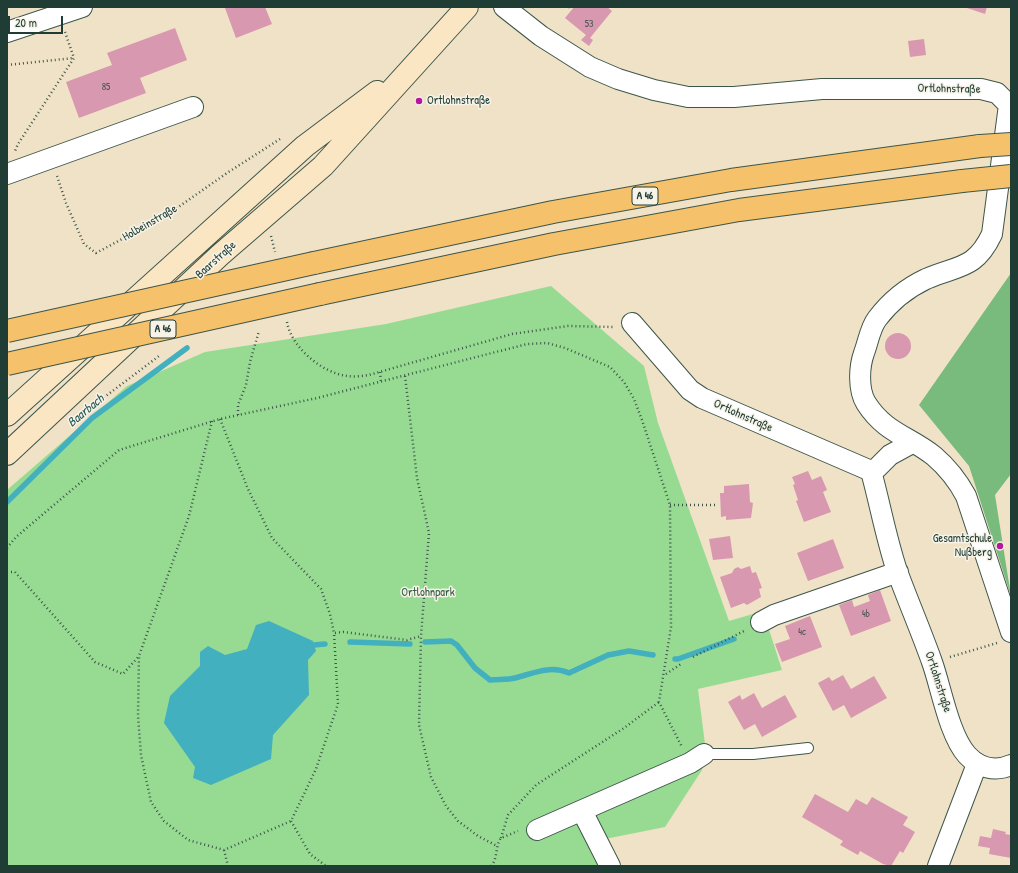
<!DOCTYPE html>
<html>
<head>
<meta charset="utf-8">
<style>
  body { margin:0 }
  #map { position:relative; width:1018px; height:873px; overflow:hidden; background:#f0e2c6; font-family:"Patrick Hand",sans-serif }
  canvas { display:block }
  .frame { position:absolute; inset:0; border:8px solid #1f3d34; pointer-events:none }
  .scale { position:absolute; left:8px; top:16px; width:55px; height:18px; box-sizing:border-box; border:2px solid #1f3d34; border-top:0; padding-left:5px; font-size:12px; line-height:14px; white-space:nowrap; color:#1f3d34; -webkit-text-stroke:3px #f7f3e8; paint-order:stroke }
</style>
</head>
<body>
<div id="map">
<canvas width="1018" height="873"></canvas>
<div class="frame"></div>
<div class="scale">20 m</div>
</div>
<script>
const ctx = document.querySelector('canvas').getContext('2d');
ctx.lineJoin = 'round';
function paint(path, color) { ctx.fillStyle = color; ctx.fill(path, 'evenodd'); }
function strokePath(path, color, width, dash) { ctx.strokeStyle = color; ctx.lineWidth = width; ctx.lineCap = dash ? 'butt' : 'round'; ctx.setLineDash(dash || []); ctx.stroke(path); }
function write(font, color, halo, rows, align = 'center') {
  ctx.font = font + ' "Patrick Hand",sans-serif'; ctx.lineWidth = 3; ctx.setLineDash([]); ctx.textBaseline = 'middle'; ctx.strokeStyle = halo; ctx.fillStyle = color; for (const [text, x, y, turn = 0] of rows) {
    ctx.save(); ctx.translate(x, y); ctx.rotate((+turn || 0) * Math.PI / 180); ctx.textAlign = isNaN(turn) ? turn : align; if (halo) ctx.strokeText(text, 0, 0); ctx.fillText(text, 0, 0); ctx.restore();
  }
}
paint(new Path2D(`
  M 551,286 L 644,366 L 658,423 L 729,621 L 763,611 L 782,670 L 698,689 L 706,752 L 702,770 L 665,827 L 605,839 L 599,866 L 7,866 L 7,490 L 127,386 L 205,352 L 386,324 Z`), '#97db93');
paint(new Path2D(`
  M 1011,273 L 1011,474 L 995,495 L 1011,596 L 969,466 L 919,405 Z`), '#79bb7d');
paint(new Path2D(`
  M 269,621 L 313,641 L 316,651 L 308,660 L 309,695 L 273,735 L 271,759 L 211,785 L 193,778 L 195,767 L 164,723 L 170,696 L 200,666 L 200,652 L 208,646 L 225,655 L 247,649 L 256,625 Z`), '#42b0be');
strokePath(new Path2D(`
  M 7,502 L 92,418 L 187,348
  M 350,642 L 410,644
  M 425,642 L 451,641 L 457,645 L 475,668 L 490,680 C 498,679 507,680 515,678 C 534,673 550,665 569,673 L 608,655 L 629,651 L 653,655
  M 314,645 L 325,644
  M 675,659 L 678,659 L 734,639`), '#42b0be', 5.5);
paint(new Path2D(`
  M 265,7 L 272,24 L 236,38 L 225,8 Z
  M 574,7 L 607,7 L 612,11 L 590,38 L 593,40 L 589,46 L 581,40 L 586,35 L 565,18 Z
  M 964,7 L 987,7 L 985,14 Z
  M 175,28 L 187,60 L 140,78 L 146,93 L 79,118 L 66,82 L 112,65 L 107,53 Z
  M 924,39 L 926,55 L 910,57 L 908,41 Z
  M885 346a13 13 0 1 1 26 0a13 13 0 1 1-26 0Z
  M 808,471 L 812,480 L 821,476 L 827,490 L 823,492 L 831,512 L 804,522 L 796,501 L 798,500 L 793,485 L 795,484 L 792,477 Z
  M 749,484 L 750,502 L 753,503 L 751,518 L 726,520 L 726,516 L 721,517 L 720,493 L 724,493 L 724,486 Z
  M 730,536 L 733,558 L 713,560 L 709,539 Z
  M 833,539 L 844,568 L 808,581 L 797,553 Z
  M 750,566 L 752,573 L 756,572 L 762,588 L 759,589 L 761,597 L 747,605 L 744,603 L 731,608 L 720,577 L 732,573 L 734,569 L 738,567 L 741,569 Z
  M 880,590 L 891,621 L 851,636 L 839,605 L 852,600 L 854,607 L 870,601 L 868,595 Z
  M 810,616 L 822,647 L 782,662 L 775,644 L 790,639 L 785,626 Z
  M 843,675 L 851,689 L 874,676 L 887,698 L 851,718 L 844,705 L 833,711 L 818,683 L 829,677 L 832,681 Z
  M 754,693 L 762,708 L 785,695 L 797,717 L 762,737 L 755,724 L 744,730 L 728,702 L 740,695 L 742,700 Z
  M 815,794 L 848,812 L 856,799 L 867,805 L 872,797 L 908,817 L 903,825 L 915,832 L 903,853 L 900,851 L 891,866 L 883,864 L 860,851 L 858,855 L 840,845 L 843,841 L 802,817 Z
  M 993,829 L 1006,832 L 1005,834 L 1011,835 L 1011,858 L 989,854 L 990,848 L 978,846 L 980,836 L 991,838 Z`), '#d898af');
const lane = new Path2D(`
  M 704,754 L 753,754 L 808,748`);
const street = new Path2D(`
  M 504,7 L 541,36 L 590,67 L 618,79 L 654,90 L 688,97 L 734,97 L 822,89 L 981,89 L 997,93 L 1009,105 L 992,234 C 975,270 958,265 926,279 C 907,288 889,303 877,319 C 870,328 868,343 864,353 C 859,367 858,390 866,403 C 885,433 909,436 934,456 C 948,468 958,481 966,496 L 1011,632
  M 7,32 L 82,7
  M 7,174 L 193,107
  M 632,323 L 690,390 L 702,398 L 871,471 L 877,468 L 890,455 L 912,443
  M 871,471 C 880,504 886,538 897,571 C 908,601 921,631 932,662 C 941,687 949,735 967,755 C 979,768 995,772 1011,765
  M 761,622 L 774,615 L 898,572
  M 582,811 L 610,866
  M 537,830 L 690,763 L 704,754
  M 938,866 L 977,764`);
const secondary = new Path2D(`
  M 7,415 L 305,146 L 377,92
  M 7,454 L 220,255 L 323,166 L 467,7`);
const highway = new Path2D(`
  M 314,263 L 553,212 L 731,180 L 980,146
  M 320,294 L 554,244 L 739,210 L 962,181`);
strokePath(lane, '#3e564a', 12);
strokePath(street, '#3e564a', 22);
strokePath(secondary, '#3e564a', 24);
strokePath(highway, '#3e564a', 24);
strokePath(new Path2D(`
  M 569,7 L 572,9
  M 65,32 L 74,58
  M 7,65 L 74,58 L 18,144 L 15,151
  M 57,176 L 66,203 L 84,244 L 96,253 L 167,215 L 227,173 L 280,139
  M 271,236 L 275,252
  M 287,322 C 291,347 322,373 347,376 C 354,377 362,376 369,375 L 512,334 L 568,326 L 614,327
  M 380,372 L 381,382
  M 405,376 L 417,478 L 429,533 L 421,636 L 419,725 L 431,777 L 446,806 L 458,821 L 478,836 L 497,846
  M 238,415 L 238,405 L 246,385 L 250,362 L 259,331
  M 78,417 L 159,356
  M 220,419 L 248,489 L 272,538 L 321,589 L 330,614 L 334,633
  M 212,421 L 189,516 L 139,656 L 138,716 L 141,755 L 151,802 L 164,821 L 188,840 L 224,850 L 291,821 L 316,769 L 338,704 L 334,633 L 343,632 L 407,640 L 421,636
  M 670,505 L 718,505
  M 7,548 L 16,537 L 119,450 L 220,419 L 317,398 L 527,344 L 547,343 L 565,348 L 610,367 L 624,382 L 634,399 L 642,420 L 670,505 L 671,627 L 659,702 L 682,747
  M 7,572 L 15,572 L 95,662 L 123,674 L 139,656
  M 693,657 L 746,630
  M 950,657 L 997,643
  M 666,674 L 681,664
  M 291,821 L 310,854 L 326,866
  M 501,838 L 508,815 L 536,785 L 624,728 L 659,702
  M 224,850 L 228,866
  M 491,866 C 498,859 495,846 501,838 L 518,831`), '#3e564a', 2.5, [1, 3]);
strokePath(lane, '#fff', 10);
strokePath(street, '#fff', 20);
strokePath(secondary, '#fbe6c4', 22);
strokePath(highway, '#f5c16b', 22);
const highwayBridge = new Path2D(`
  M 980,146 L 1011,144
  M 962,181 L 1011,176
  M 7,331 L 314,263
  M 7,364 L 320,294`);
strokePath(highwayBridge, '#3e564a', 24, []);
strokePath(highwayBridge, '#f5c16b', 22);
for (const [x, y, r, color] of [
  [419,101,4,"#b5179e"],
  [1000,546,4,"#b5179e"]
]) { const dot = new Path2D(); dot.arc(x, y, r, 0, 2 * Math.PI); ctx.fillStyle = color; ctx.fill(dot); strokePath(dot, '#f7f3e8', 1.5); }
write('10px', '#4d5453', null, [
  ["53",589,24],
  ["85",106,87],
  ["4b",866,614],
  ["4c",802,632]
]);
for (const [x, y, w] of [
  [645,196,26],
  [163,329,26]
]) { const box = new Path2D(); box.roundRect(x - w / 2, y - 9, w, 18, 3); ctx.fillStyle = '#f7f3e8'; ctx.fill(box); strokePath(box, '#1f3d34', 1); }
write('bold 11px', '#1f3d34', null, [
  ["A 46",645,196],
  ["A 46",163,329]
]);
write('12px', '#1f3d34', '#f7f3e8', [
  ["Ortlohnstraße",949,89,1],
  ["Holbeinstraße",150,223,-30],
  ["Baarstraße",216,260,-42],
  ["Ortlohnstraße",743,416,24],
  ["Ortlohnstraße",938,682,72]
]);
write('12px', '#1f3d34', '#f7f3e8', [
  ["Ortlohnstraße",427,101],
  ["Gesamtschule",992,539,"right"],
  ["Nußberg",992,553,"right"]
], 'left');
write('12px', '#375d47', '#f7f3e8', [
  ["Ortlohnpark",428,593]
]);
write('italic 13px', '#285a56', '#f7f3e8', [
  ["Baarbach",86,411,-40]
]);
</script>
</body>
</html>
